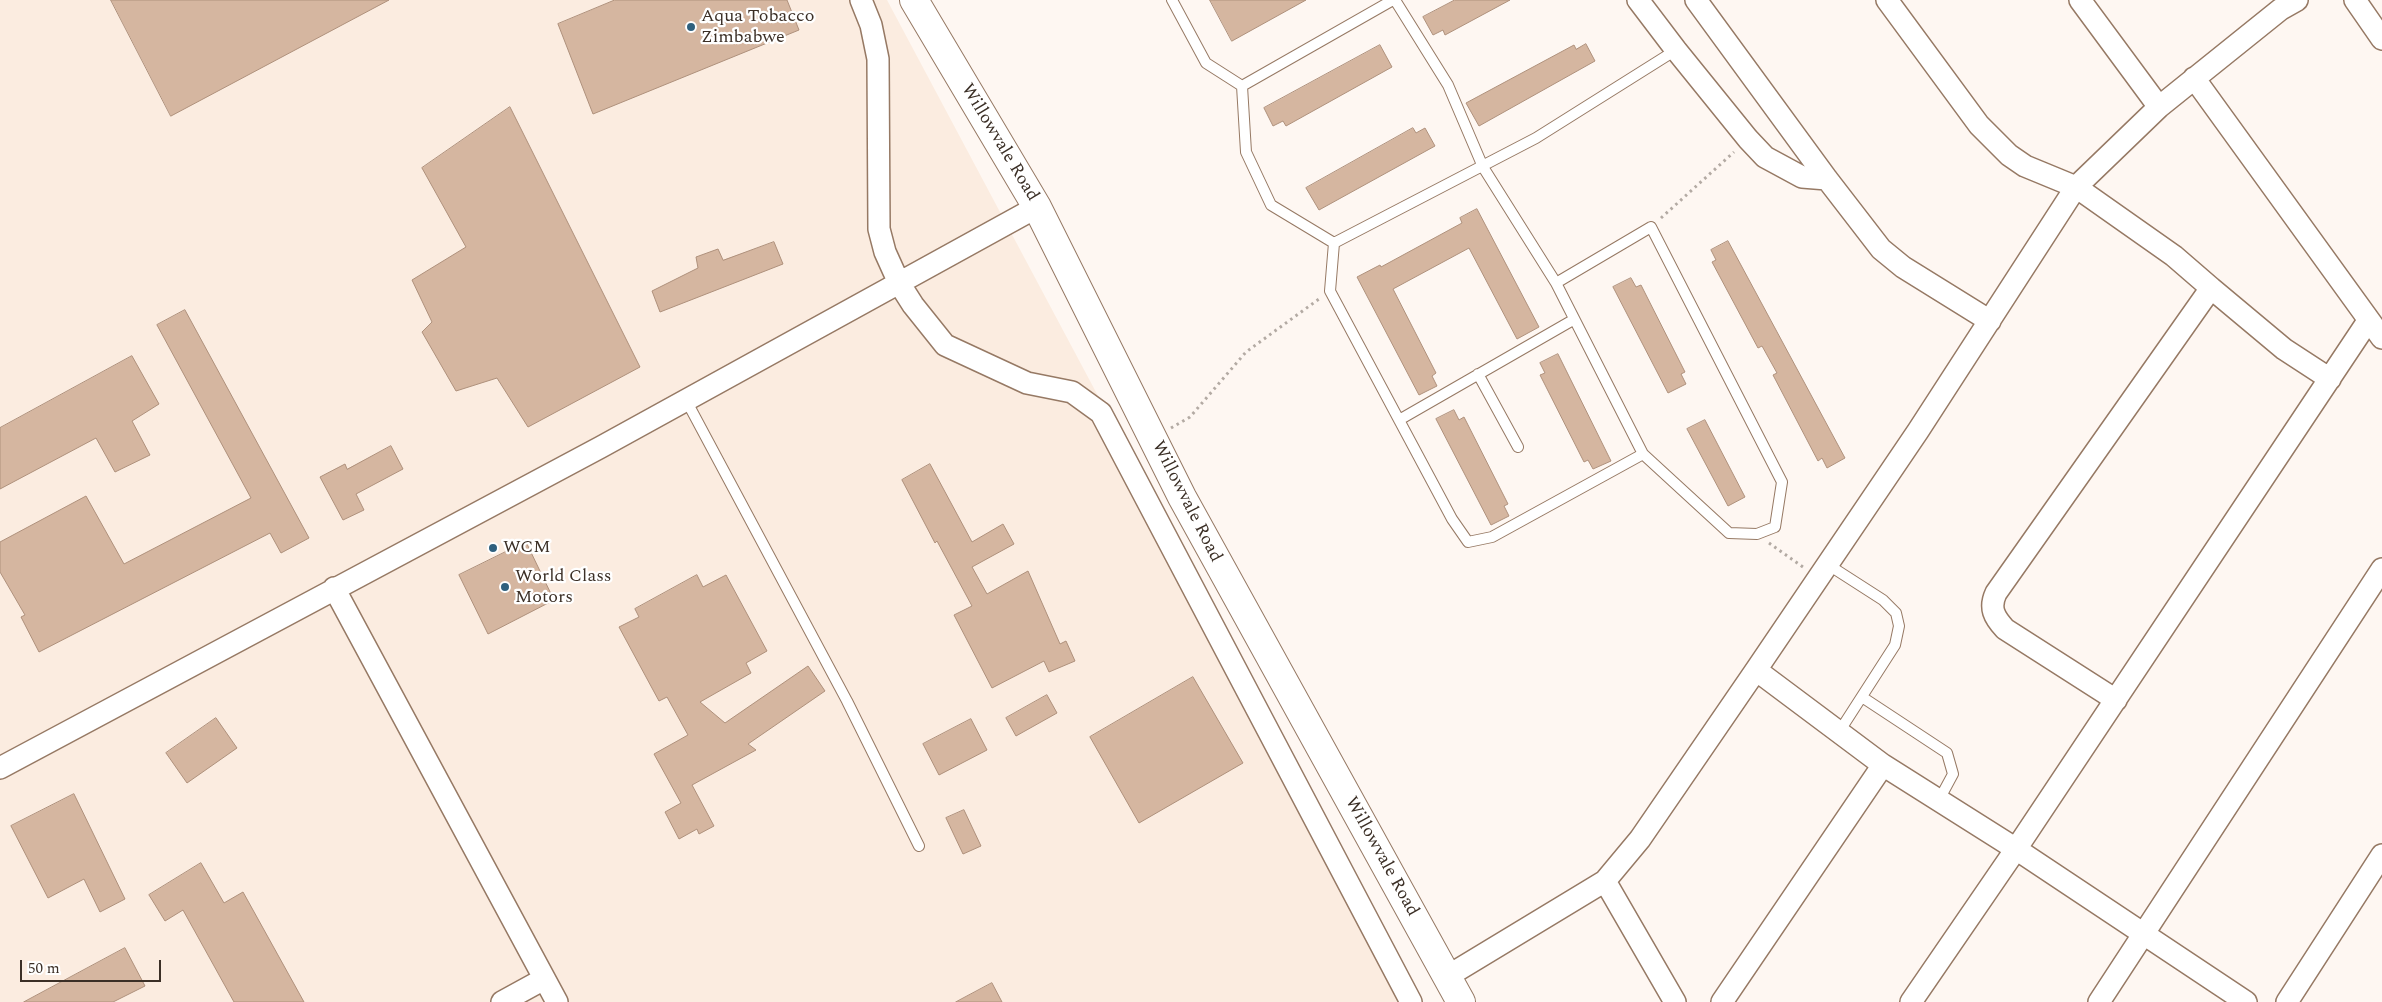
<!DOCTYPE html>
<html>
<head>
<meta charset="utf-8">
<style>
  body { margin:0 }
  #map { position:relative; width:2382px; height:1002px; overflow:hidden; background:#fef7f2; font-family:Spectral,serif }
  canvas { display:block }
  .scale { position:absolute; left:20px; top:960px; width:141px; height:22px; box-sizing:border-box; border:2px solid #3b2f26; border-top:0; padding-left:6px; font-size:15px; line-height:18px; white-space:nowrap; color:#3b2f26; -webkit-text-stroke:4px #fff; paint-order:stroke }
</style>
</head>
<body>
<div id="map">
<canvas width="2382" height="1002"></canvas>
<div class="scale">50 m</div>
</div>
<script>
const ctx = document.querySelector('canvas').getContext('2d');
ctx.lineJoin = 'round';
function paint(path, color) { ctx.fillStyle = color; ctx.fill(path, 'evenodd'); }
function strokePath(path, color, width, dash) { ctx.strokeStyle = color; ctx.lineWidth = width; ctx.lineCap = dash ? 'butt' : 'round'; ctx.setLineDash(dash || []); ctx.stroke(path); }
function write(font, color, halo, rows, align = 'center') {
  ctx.font = font + ' Spectral,serif'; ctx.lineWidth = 4.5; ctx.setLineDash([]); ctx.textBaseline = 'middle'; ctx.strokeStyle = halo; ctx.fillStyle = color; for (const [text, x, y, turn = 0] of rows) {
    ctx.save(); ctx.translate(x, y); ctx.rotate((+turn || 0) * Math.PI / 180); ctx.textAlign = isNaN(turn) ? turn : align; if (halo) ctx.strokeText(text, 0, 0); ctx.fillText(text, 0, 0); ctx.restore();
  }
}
paint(new Path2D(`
  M 0,0 L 887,0 L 1421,1002 L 0,1002 Z`), '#fbece0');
const building = new Path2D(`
  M 111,0 L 389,0 L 171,116 Z
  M 615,0 L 787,0 L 799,30 L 593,114 L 558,24 Z
  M 1210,0 L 1306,0 L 1232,41 Z
  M 1455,0 L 1510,0 L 1445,35 L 1443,30 L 1433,35 L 1423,17 Z
  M 1586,44 L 1595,61 L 1479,126 L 1466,103 L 1574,45 L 1576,49 Z
  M 1380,45 L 1392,67 L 1286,126 L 1283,121 L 1273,126 L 1264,108 Z
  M 510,107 L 640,367 L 528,427 L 497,378 L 456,391 L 422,332 L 432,322 L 412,280 L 466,247 L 422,168 Z
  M 1413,128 L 1416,133 L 1425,128 L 1435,146 L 1319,210 L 1306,188 Z
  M 1477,209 L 1539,327 L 1517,339 L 1469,248 L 1393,289 L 1436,373 L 1432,376 L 1437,386 L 1419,395 L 1357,277 L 1380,265 L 1381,267 L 1462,223 L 1460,218 Z
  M 1728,241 L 1845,458 L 1827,468 L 1822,458 L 1818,461 L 1773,375 L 1777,373 L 1762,346 L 1758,348 L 1712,262 L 1716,260 L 1711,250 Z
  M 774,242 L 783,264 L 660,312 L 652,291 L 698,268 L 696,257 L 718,249 L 723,260 Z
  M 1631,278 L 1636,287 L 1641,285 L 1685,372 L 1681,374 L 1686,384 L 1668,393 L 1613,287 Z
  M 185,310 L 309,538 L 281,553 L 270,533 L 39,652 L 21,617 L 25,615 L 0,572 L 0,542 L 86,496 L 124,564 L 251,498 L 157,325 Z
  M 1558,354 L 1611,461 L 1593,469 L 1588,460 L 1584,462 L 1540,375 L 1545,373 L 1540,363 Z
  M 132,356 L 159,404 L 132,421 L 150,455 L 115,472 L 96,438 L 0,489 L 0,428 Z
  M 1454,410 L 1459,420 L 1464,417 L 1508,504 L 1504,506 L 1509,516 L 1491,525 L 1436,419 Z
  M 1705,420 L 1745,497 L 1728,506 L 1687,429 Z
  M 391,446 L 403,469 L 356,494 L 364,510 L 343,520 L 320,477 L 345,464 L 347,469 Z
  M 930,464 L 972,542 L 1003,524 L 1014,544 L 972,567 L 987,594 L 1028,571 L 1060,644 L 1066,641 L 1075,661 L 1049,672 L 1044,661 L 992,688 L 954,615 L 972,606 L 937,541 L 935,543 L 902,480 Z
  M 526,542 L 554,600 L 488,634 L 459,575 Z
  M 697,575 L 703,587 L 726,575 L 767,651 L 746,663 L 751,673 L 700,702 L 725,723 L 808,666 L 825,691 L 748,744 L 756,750 L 692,785 L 714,826 L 699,834 L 697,829 L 679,839 L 665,812 L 681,803 L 654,754 L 688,735 L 667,697 L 659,701 L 619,627 L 639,617 L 635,609 Z
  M 1193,677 L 1243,763 L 1139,823 L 1090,737 Z
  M 1047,695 L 1057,713 L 1016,736 L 1006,718 Z
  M 216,718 L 237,748 L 187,783 L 166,753 Z
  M 971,719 L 987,750 L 939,775 L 923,744 Z
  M 74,794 L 125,899 L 100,912 L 84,879 L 48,898 L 11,826 Z
  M 964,810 L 981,846 L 963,854 L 946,818 Z
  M 201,863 L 224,903 L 243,892 L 304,1002 L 234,1002 L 183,910 L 165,921 L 149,895 Z
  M 125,948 L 145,986 L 113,1002 L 24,1002 Z
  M 992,983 L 1002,1002 L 956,1002 Z`);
paint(building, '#d5b6a0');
strokePath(building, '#af917c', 1);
const lane = new Path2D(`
  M 1172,0 L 1206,63 L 1242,86 L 1246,152 L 1271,205 L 1334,243
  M 1395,0 L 1448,85 L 1483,167 L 1556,283 L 1643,454 L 1729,533 L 1757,534 L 1775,527 L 1782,482 L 1651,227 L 1556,283
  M 1242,86 L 1393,0
  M 1478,374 L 1518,447
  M 686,400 L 847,701 L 919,846
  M 1399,420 L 1573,320
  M 1643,454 L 1492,537 L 1468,542 L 1452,519 L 1330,291 L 1334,243 L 1536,138 L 1676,50
  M 1827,564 L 1883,600 L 1896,613 L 1899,626 L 1895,645 L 1839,732
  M 1862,697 L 1947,753 L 1953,774 L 1939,800`);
const street = new Path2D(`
  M 861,0 L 871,25 L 878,59 L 879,229 L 885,252 L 899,283 L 913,305 L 945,345 L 1027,383 L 1072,392 L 1101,413 L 1411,1002
  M 1638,0 L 1676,50 L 1748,139 L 1765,157 L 1802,177 L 1827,179
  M 1696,0 L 1827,179 L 1881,249 L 1903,267 L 1990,321
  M 1887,0 L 1979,125 L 2009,155 L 2025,166 L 2076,187 L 2174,256 L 2211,288
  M 2080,0 L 2159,107
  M 2355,0 L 2382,39
  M 2194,78 L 2382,338
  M 334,588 L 557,1002
  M 1756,670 L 1883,765 L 2016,849 L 2246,1002
  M 2116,700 L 2005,629 C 1994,617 1989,608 1996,593 L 2211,288 L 2284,349 L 2330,379
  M 0,768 L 601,447 L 1037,207
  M 1605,881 L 1675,1002
  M 1448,976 L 1605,881 L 1640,839 L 1756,670 L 1918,431 L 2076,187 L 2159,107 L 2281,9 L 2297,0
  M 502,1002 L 544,979
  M 1722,1002 L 1883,765
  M 1911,1002 L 2016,849 L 2368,321
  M 2099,1002 L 2382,569
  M 2287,1002 L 2382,855`);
const secondary = new Path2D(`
  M 914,0 L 1037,207 L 1182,497 L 1461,1002`);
strokePath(lane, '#967964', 12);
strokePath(street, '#967964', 24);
strokePath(secondary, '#967964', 30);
strokePath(new Path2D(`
  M 1661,218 L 1734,152
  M 1171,428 L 1190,417 L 1246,352 L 1319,299
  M 1769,543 L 1803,567`), '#b3aaa3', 3, [2.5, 4]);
strokePath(lane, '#fff', 10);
strokePath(street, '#fff', 21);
strokePath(secondary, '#fff', 28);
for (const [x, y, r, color] of [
  [691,27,5,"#2f607e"],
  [493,548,5,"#2f607e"],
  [505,587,5,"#2f607e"]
]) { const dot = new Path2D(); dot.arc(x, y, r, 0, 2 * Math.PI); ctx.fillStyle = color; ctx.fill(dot); strokePath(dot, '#fff', 2); }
write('18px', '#3b2f26', '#fff', [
  ["Aqua Tobacco",701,17],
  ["Zimbabwe",701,38],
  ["WCM",503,548],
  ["World Class",515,577],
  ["Motors",515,598]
], 'left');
write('18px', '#3b2f26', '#fff', [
  ["Willowvale Road",999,143,59],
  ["Willowvale Road",1186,502,63],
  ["Willowvale Road",1381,857,61]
]);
</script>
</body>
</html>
